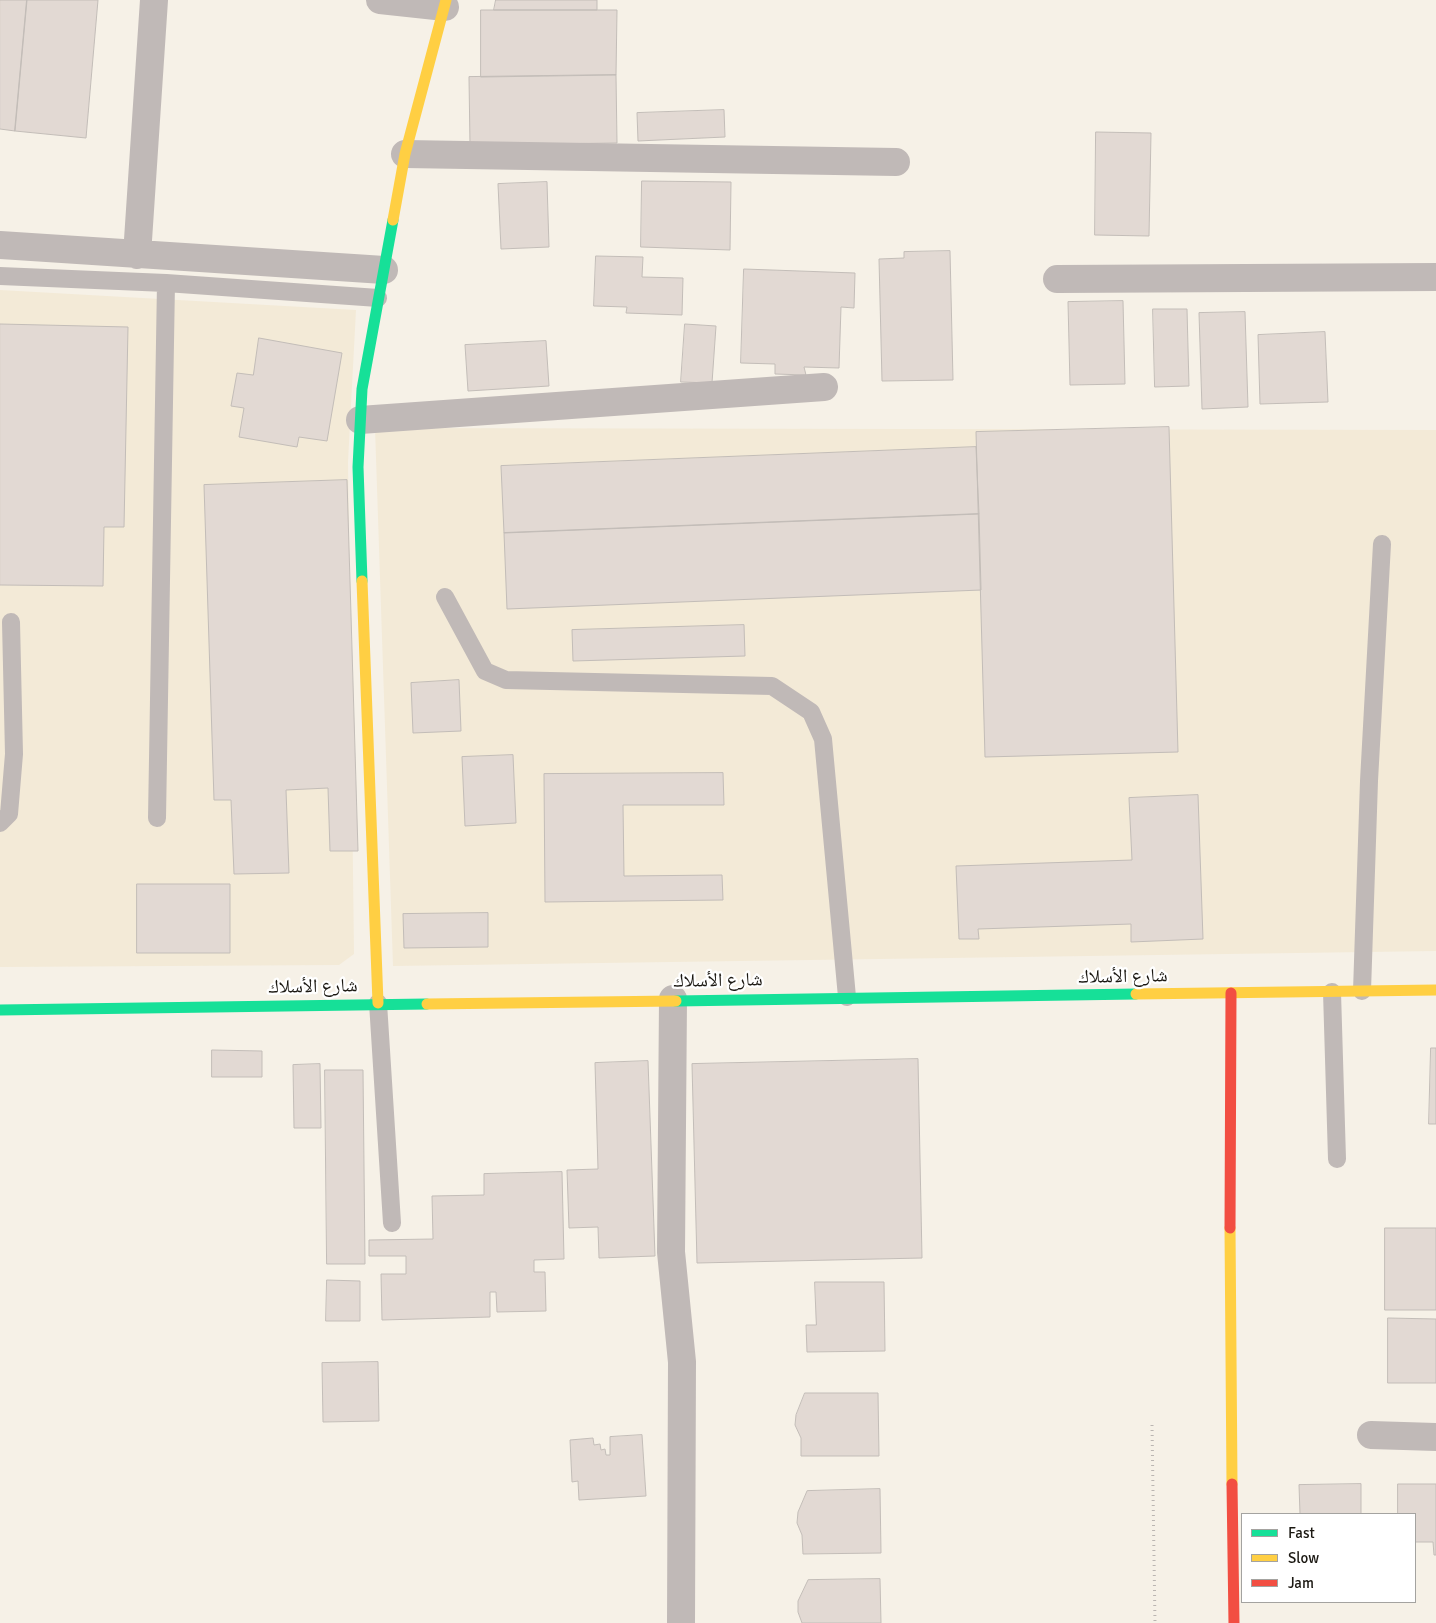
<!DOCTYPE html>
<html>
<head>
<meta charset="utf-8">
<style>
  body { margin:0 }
  #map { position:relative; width:1436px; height:1623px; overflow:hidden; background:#f6f1e7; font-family:Signika,sans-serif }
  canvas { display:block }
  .legend { position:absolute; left:1241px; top:1513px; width:175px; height:90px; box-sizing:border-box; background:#fff; border:1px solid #a4a3a0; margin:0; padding:6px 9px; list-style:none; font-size:15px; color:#1b1812 }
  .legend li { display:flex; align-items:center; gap:10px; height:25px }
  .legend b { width:25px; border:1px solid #a4a3a0 }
</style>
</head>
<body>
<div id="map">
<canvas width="1436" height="1623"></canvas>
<ul class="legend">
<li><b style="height:6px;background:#16e098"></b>Fast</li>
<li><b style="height:6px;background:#ffcf43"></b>Slow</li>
<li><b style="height:6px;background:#f24e42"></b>Jam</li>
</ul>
</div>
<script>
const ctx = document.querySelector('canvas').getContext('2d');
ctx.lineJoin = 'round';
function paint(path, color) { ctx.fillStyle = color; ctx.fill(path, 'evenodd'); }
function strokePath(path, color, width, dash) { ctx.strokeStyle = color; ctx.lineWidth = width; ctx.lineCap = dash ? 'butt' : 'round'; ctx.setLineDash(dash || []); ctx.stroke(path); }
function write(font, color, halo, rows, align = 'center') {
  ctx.font = font + ' Signika,"Noto Naskh Arabic",sans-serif'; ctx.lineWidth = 4.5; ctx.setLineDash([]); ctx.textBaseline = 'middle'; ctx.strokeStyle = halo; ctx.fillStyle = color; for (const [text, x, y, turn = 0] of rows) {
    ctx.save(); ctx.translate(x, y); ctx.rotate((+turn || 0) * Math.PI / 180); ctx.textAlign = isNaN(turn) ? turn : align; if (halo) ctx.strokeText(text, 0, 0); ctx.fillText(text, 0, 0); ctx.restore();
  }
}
paint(new Path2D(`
  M 0,290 L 356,310 L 348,462 L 354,954 L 339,965 L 0,967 Z
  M 375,428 L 1436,430 L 1436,951 L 393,966 Z`), '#f3ead7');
const building = new Path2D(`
  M 0,0 L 27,0 L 15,131 L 0,129 Z
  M 27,0 L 98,0 L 86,138 L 15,131 Z
  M 496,0 L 597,0 L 597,10 L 494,10 Z
  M 481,10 L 617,10 L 616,75 L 481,77 Z
  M 616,75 L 617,143 L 470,145 L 469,77 Z
  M 724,110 L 725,137 L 638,141 L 637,113 Z
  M 1096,132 L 1151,133 L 1149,236 L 1095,235 Z
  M 642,181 L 731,182 L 730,250 L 641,247 Z
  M 547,182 L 549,247 L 501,249 L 498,184 Z
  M 950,251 L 953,380 L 882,381 L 879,259 L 904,258 L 904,252 Z
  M 596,256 L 643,257 L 642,277 L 683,278 L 682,315 L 626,313 L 627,307 L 594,306 Z
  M 744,269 L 855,273 L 854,308 L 841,307 L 839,368 L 804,367 L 806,375 L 775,374 L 775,364 L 741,363 Z
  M 1123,301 L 1125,384 L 1070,385 L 1068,302 Z
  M 1153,309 L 1187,309 L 1189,386 L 1155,387 Z
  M 1245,312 L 1248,407 L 1202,409 L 1199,313 Z
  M 0,324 L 128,327 L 124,527 L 104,527 L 103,586 L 0,585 Z
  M 685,324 L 716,326 L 712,383 L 681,382 Z
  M 1325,332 L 1328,402 L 1260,404 L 1258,335 Z
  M 259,338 L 342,353 L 327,441 L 299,437 L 297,447 L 239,437 L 244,408 L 231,406 L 237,373 L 253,375 Z
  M 546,341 L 549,386 L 468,391 L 465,345 Z
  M 1169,427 L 1178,752 L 985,757 L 976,432 Z
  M 976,447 L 979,514 L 504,533 L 501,466 Z
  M 347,480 L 358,851 L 330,851 L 328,788 L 286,790 L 289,873 L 234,874 L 231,800 L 214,800 L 204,485 Z
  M 979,514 L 981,590 L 507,609 L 504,533 Z
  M 744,625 L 745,656 L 573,661 L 572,630 Z
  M 459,680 L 461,731 L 413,733 L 411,683 Z
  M 513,755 L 516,823 L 465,826 L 462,757 Z
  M 723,773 L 724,805 L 623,805 L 624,876 L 722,875 L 723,900 L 545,902 L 544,774 Z
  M 1198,795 L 1203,939 L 1131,942 L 1131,924 L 978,929 L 979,939 L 959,939 L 956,866 L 1132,860 L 1129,798 Z
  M 137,884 L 230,884 L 230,953 L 137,953 Z
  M 488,913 L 488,947 L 404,948 L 403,914 Z
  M 1431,1048 L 1436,1048 L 1436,1124 L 1429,1124 Z
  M 212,1050 L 262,1051 L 262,1077 L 212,1077 Z
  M 918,1059 L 922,1258 L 697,1263 L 692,1064 Z
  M 648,1061 L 655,1256 L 599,1258 L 598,1227 L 569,1228 L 567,1170 L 598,1169 L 595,1063 Z
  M 320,1064 L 321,1128 L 294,1128 L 293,1065 Z
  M 325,1070 L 363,1070 L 365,1264 L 327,1264 Z
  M 562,1172 L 564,1259 L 534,1260 L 534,1272 L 545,1272 L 546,1311 L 497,1312 L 496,1292 L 490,1292 L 490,1317 L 382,1320 L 381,1274 L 406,1274 L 406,1256 L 369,1256 L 369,1240 L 433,1239 L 432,1196 L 484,1195 L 484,1174 Z
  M 1385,1228 L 1436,1228 L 1436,1310 L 1385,1310 Z
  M 327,1280 L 360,1281 L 360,1321 L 326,1321 Z
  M 815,1282 L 884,1282 L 885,1351 L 807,1352 L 806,1325 L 816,1325 Z
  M 1388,1318 L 1436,1319 L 1436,1383 L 1388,1383 Z
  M 378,1362 L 379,1421 L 323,1422 L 322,1363 Z
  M 805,1393 L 878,1393 L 879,1456 L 801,1456 L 801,1438 L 795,1425 L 796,1415 Z
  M 642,1435 L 646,1496 L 579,1500 L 578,1481 L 572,1482 L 570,1440 L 593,1438 L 594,1445 L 600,1444 L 601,1450 L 605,1449 L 606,1455 L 610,1455 L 610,1437 Z
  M 1361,1484 L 1361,1514 L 1300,1514 L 1299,1485 Z
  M 1398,1484 L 1436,1484 L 1436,1555 L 1434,1555 L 1433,1542 L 1415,1542 L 1415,1514 L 1398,1514 Z
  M 880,1489 L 881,1553 L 803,1554 L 802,1535 L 797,1523 L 798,1512 L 807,1491 Z
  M 880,1579 L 881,1623 L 802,1623 L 798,1612 L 798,1601 L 808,1580 Z`);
paint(building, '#e2d9d3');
strokePath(building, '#c3bdb8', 1);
strokePath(new Path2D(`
  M 1152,1425 L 1155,1623`), '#bab5b1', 3, [1, 4]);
strokePath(new Path2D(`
  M 0,276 L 166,283 L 378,298
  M 445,597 L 485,671 L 506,680 L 772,686 L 811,712 L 823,739 L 847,997
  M 157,818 L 166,283
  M 0,823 L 9,814 L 14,754 L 11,622
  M 1362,991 L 1369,781 L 1382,544
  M 1332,992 L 1337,1159
  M 378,1003 L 392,1223`), '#c0b9b7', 18);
strokePath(new Path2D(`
  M 380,0 L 445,7
  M 405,154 L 896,162
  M 0,245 L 384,270
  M 137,255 L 154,0
  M 1057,279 L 1436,277
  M 360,420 L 824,387
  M 673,999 L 671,1252 L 682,1362 L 681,1623
  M 1371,1435 L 1436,1437`), '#c0b9b7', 28);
strokePath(new Path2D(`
  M 362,581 L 358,467 L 362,389 L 393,220
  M 676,1001 L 1136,994
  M 0,1010 L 427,1004`), '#16e098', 11);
strokePath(new Path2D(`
  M 393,220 L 405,154 L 446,0
  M 362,581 L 378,1003
  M 1136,994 L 1436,990
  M 427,1004 L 676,1001
  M 1230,1228 L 1232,1484`), '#ffcf43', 11);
strokePath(new Path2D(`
  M 1230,1228 L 1231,993
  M 1232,1484 L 1234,1623`), '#f24e42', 11);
write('19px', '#1b1812', '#fff', [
  ["شارع الأسلاك",1123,977,-1],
  ["شارع الأسلاك",718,981,-1],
  ["شارع الأسلاك",313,987,-1]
]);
</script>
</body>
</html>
